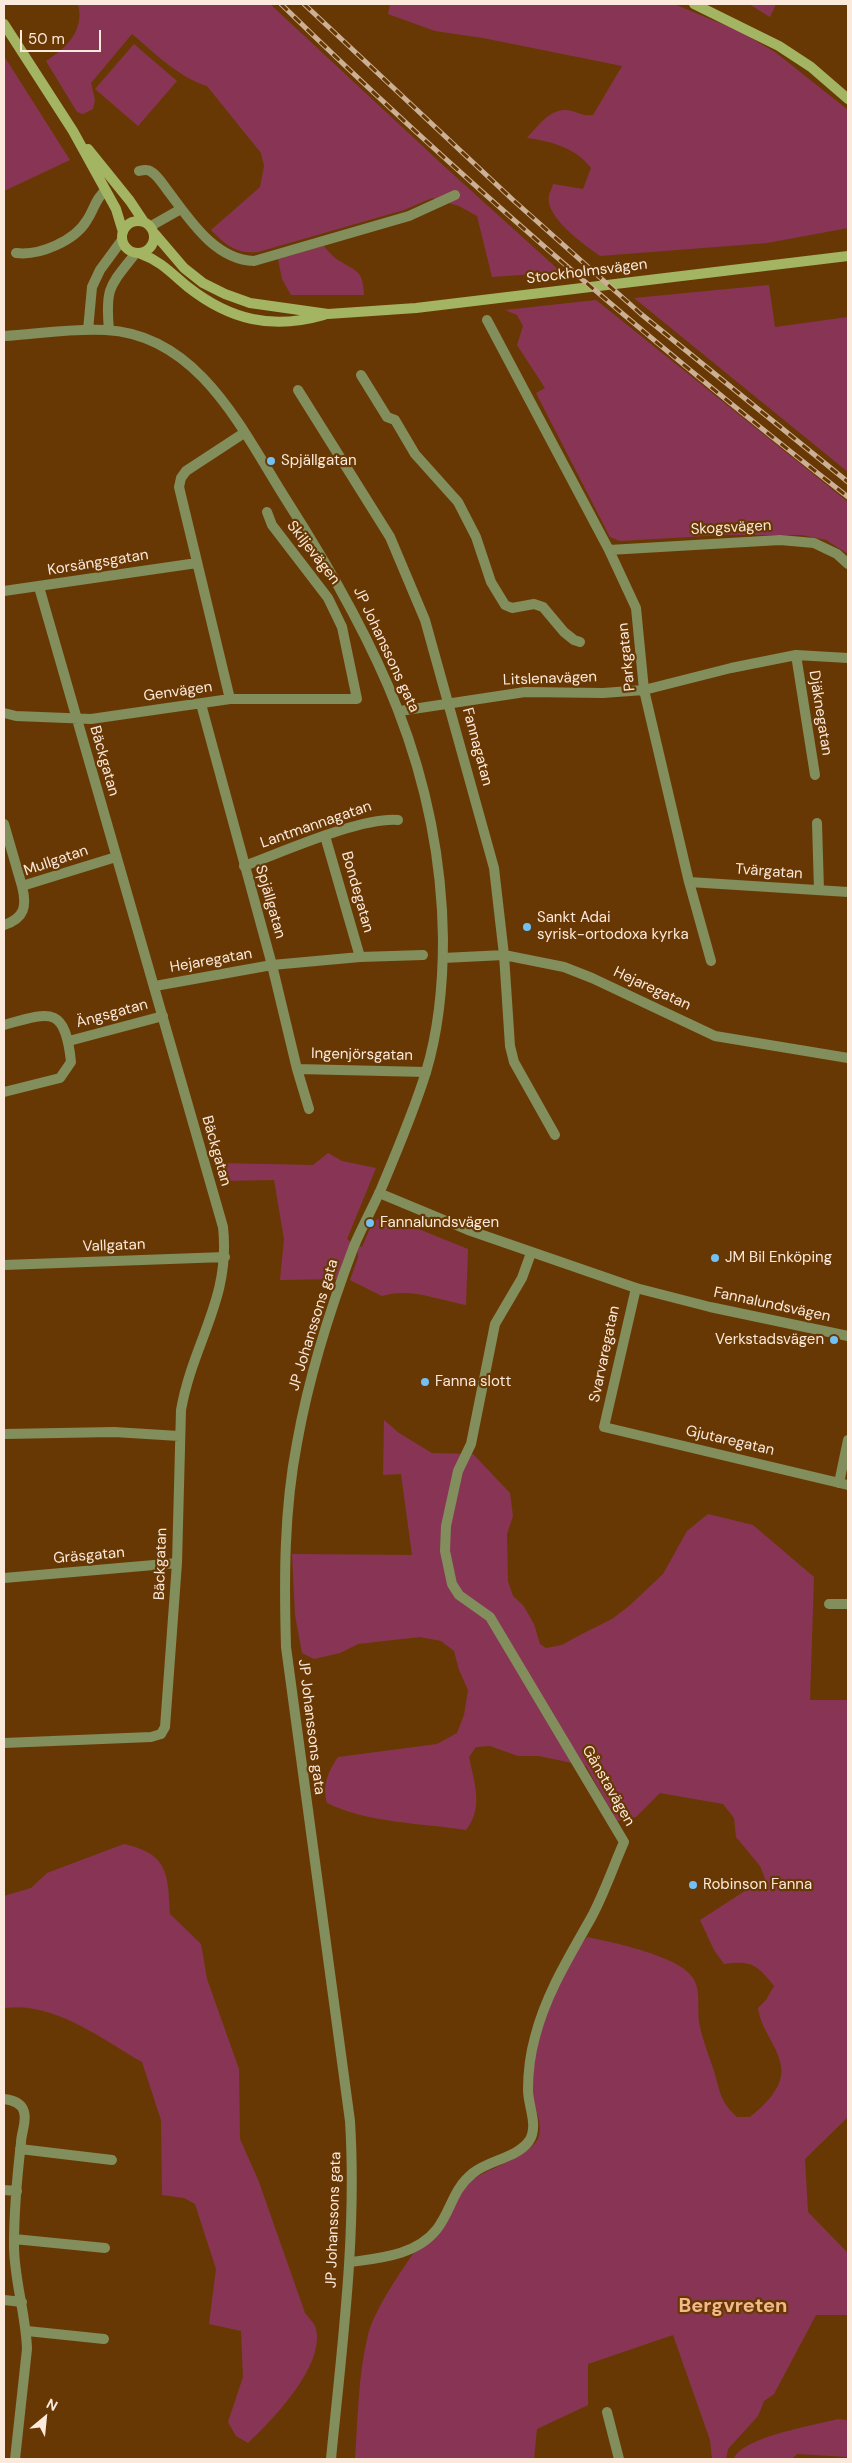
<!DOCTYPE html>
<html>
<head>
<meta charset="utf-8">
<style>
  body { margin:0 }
  #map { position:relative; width:852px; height:2463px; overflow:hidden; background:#683804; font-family:"DM Sans",sans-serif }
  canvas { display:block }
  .frame { position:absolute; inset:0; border:5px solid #fbe9db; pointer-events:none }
  .north { position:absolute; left:20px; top:2393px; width:50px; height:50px; -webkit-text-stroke:4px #683804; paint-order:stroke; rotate:28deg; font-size:14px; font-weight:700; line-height:20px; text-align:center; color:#fbe9db }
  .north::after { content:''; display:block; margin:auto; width:18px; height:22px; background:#fbe9db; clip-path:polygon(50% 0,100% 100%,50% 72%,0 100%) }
  .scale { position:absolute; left:20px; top:30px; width:81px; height:22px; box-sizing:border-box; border:2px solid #fbe9db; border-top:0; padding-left:6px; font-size:15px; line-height:18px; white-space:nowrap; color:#fbe9db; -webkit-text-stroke:4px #683804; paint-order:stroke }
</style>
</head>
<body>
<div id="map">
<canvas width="852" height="2463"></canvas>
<div class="frame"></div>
<div class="north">N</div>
<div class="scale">50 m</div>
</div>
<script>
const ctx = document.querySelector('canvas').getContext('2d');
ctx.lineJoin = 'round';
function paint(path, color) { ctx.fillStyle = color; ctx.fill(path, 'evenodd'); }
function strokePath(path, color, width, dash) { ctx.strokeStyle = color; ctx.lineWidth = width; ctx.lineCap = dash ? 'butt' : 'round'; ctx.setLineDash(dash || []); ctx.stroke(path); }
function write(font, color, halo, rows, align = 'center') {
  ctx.font = font + ' "DM Sans",sans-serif'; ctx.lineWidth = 4.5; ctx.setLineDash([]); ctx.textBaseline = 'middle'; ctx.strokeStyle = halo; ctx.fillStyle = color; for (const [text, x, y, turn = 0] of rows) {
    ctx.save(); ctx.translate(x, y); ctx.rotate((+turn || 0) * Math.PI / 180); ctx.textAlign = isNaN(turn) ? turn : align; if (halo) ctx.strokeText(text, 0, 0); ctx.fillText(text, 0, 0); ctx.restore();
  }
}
paint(new Path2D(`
  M 78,4 L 270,4 L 445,167 L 561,272 L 492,277 L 477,216 L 459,206 L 432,198 L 404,210 L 258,252 C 236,254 226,245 211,230 L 260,187 L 264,166 L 261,153 L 207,86 C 178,77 155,53 132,34 L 91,83 L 95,100 L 93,109 L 83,114 L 77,112 L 46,61 C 66,48 85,31 78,4 Z
  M 390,4 L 674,4 L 739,31 L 775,52 L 848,110 L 848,228 L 767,243 L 600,256 C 585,245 544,217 549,195 C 550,192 552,188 553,184 L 583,189 L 591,168 C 576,148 551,141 527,138 C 537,127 549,110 565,110 C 575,110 582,117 593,115 L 622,66 L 483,38 L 435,31 L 388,14 Z
  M 749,4 L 776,4 L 770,17 Z
  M 134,44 L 177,81 L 138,126 L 95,89 Z
  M 4,56 L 70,160 L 4,191 Z
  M 324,246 C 328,251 333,257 338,260 C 358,272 363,271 364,295 L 291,295 L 282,279 L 278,259 Z
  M 769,285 L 775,327 L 848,317 L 848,472 L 634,298 Z
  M 596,300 L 848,502 L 848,554 L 826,540 L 802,535 L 724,535 L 620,541 L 610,537 L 536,393 L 545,388 L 517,345 L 523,326 L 517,315 L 505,310 Z
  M 328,1153 L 342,1161 L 376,1168 L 347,1239 L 351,1242 L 338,1277 L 336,1279 L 280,1280 L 284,1239 L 274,1180 L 221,1181 L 217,1163 L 313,1165 Z
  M 382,1218 L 391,1218 L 468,1249 L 466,1305 C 439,1300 409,1287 382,1296 L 350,1280 L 358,1257 L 357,1245 L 362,1247 L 373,1221 Z
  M 384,1420 L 399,1433 L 432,1453 L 473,1454 L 510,1493 L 513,1516 L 507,1534 L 508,1581 L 513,1596 L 523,1605 L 534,1624 L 540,1644 L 546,1648 L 562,1645 L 580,1635 L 612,1619 L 629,1606 L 663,1574 L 687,1531 L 708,1514 L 753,1525 L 814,1577 L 810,1700 L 848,1700 L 848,2117 L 805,2159 L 808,2212 L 848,2253 L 848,2315 L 816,2315 L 774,2394 L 764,2401 L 758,2416 L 728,2449 L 726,2459 L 712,2459 L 710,2440 L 673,2335 L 588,2364 L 588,2405 L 537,2429 L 534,2459 L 355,2459 C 358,2418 358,2375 368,2335 C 375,2306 413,2253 432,2228 C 443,2214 453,2194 467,2183 C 483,2170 533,2156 539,2136 C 543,2121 533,2106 532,2092 C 530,2042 557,1976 587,1937 C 611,1942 680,1956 693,1978 C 702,1992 696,2011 700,2027 C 703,2041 709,2056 714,2071 C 720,2091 720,2102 737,2117 L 750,2117 C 764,2106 785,2086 781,2066 C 778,2046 761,2030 758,2008 L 766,2000 L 774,1986 C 758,1965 751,1960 724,1964 L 714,1950 L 700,1920 L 765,1878 L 760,1866 L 736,1837 L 734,1818 L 723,1804 L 660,1793 L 636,1817 L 617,1821 L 586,1766 L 539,1756 L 518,1756 L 490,1746 L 476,1747 L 469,1757 C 474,1782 484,1808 466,1830 C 422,1823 367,1823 327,1803 C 322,1785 328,1772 338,1757 L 437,1744 L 457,1733 L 464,1715 L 468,1690 L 459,1670 L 454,1651 L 441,1641 L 420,1637 L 358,1644 L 340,1653 L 314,1659 L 302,1653 L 295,1615 L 292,1554 L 412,1555 L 401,1474 L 383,1475 Z
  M 124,1844 C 168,1854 168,1873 170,1914 L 201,1944 L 207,1979 L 239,2069 L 240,2139 L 259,2182 L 305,2313 C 309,2318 315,2324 316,2329 C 325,2365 273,2420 248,2443 L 236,2436 L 228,2422 L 243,2377 L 241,2331 L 209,2324 L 216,2269 L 195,2204 L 184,2198 L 162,2195 L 161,2120 L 142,2062 C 101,2038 53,2001 4,2008 L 4,1896 L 31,1888 L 47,1873 Z
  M 838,2419 L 848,2420 L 848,2457 L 797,2454 L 792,2459 L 734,2459 C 741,2437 816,2425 838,2419 Z`), '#883555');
strokePath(new Path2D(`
  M 139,171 C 143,170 147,169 150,171 C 158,175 163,185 168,191 C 190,220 215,260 254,261 L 409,216 L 455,195
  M 151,226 L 181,209
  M 16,253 C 39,256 75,241 87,220 C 94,210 95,199 105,191
  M 487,320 L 609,550 L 636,608 L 644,690 L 689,882 L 711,961
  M 361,375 L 387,417 L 395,420 L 415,454 L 458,502 L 476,537 L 491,582 L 505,605 L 512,608 L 534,604 L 543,607 L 564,632 L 574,640 L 580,642
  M 298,390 L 390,537 L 425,620 L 494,868 L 504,955 L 510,1046 L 514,1062 L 555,1135
  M 609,550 L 780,540 L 814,543 L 837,554 L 848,564
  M 4,591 L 197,563
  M 796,655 L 815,775
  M 230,699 L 179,487 L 181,478 L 186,471 L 244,433
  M 201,704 L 272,965 L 297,1069 L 309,1109
  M 400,711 L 525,692 L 603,693 L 644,690 L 731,668 L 796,655 L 848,658
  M 4,713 L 16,716 L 91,719 L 230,699 L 357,699 L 342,627 L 328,598 L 272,525 L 267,512
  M 817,823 L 819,890
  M 4,824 L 22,886
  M 325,836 L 360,957
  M 244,866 C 283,852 360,817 398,820
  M 689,882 L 848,892
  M 4,925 C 25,918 27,906 22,886 L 116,857
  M 443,958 L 504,955 L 564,967 L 592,978 L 715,1036 L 848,1058
  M 155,986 L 272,965 L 360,957 L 423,955
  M 4,1025 C 50,1012 65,1005 71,1062 L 60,1078 L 4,1092
  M 69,1041 L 163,1016
  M 297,1069 L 426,1072
  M 4,1265 L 225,1257
  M 636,1288 L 604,1427 L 848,1485
  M 4,1434 L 114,1432 L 179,1436
  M 839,1483 L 848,1440
  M 4,1578 L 177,1563
  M 829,1604 L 848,1604
  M 4,1743 L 151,1737 L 161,1734 L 165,1727 L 177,1563 L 181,1410 C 193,1342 231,1299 223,1227 L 39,587
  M 4,2099 C 12,2100 22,2103 24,2112 C 27,2122 21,2133 21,2143 C 17,2177 14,2212 14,2246 C 14,2279 26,2315 27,2349 L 15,2459
  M 20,2149 L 112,2160
  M 4,2190 L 17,2191
  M 14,2239 L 105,2248
  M 351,2262 C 380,2258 417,2255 437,2229 C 452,2209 452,2190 473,2173 C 489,2160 517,2158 529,2141 C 539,2126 528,2106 528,2090 C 528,2072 530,2055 535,2037 C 546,1994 569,1957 591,1918 C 604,1894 613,1867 624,1842 L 490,1617 L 459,1595 L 452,1584 L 445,1551 L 446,1526 L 458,1471 L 471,1444 L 495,1324 L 522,1278 L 531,1253
  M 4,2300 L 22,2302
  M 27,2331 L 104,2339
  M 607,2412 L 619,2459`), '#828e5b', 10);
strokePath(new Path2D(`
  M 88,330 L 92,287 L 100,270 L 122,240
  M 109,330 C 105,287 110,286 135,254
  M 4,336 C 37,334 72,328 106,330 C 200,335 243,432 287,501 C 376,640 441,771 443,939 C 443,984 439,1029 426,1072 C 414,1111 397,1151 381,1189 C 372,1209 362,1227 354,1246 C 330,1309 309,1376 297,1443 C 284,1510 284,1579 286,1647 L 350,2121 C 357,2235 342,2346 331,2459
  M 379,1193 L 468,1230 L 636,1288 L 710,1307 L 848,1336`), '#828e5b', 10);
strokePath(new Path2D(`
  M 694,4 L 779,46 L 811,67 L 848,99
  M 4,24 L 73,131 L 116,209 L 123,232
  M 88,149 L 130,201 L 144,222
  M122 237a16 16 0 1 1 32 0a16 16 0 1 1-32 0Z
  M 155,234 L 184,268 L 203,283 L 225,294 L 250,303 L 328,314 L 416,308 L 848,256
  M 141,254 C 161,261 172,274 188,287 C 230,320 272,330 324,315`), '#a3b562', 10);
const rail = new Path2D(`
  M 281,4 C 462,181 649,341 848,497
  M 304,4 L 513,200 L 641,314 L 848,482`);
strokePath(rail, '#cbb095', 5);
strokePath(rail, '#683804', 3, [9]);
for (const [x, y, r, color] of [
  [271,461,5,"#72c1f5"],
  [527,927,5,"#72c1f5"],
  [370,1223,5,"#72c1f5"],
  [715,1258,5,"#72c1f5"],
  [834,1340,5,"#72c1f5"],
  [425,1382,5,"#72c1f5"],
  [693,1885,5,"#72c1f5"]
]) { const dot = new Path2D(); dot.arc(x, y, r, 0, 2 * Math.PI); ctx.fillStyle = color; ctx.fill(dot); strokePath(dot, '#683804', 2); }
write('15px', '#fbe9db', '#683804', [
  ["Stockholmsvägen",587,272,-7],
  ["Skogsvägen",731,528,-3],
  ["Skiljevägen",313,553,52],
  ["Korsängsgatan",98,563,-9],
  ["JP Johanssons gata",386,650,65],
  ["Parkgatan",627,657,-96],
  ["Litslenavägen",550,679,-2],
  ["Genvägen",178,692,-8],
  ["Djäknegatan",820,713,81],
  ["Fannagatan",477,747,75],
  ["Bäckgatan",104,761,74],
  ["Lantmannagatan",316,825,-19],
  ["Mullgatan",56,861,-19],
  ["Tvärgatan",769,872,4],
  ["Bondegatan",357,892,74],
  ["Spjällgatan",270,902,74],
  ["Hejaregatan",211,961,-10],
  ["Hejaregatan",652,989,25],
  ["Ängsgatan",112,1014,-15],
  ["Ingenjörsgatan",362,1055,1],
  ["Bäckgatan",216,1151,74],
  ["Vallgatan",114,1246,-2],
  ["Fannalundsvägen",772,1305,12],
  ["JP Johanssons gata",314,1325,-73],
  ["Svarvaregatan",605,1354,-78],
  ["Gjutaregatan",730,1441,13],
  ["Gräsgatan",89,1556,-5],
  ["Bäckgatan",161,1564,-88],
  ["JP Johanssons gata",311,1727,83],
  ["Gånstavägen",608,1786,60],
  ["JP Johanssons gata",334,2220,-88]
]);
write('15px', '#fbe9db', '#683804', [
  ["Spjällgatan",281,461],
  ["Sankt Adai",537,918],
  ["syrisk-ortodoxa kyrka",537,935],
  ["Fannalundsvägen",380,1223],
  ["JM Bil Enköping",725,1258],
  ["Verkstadsvägen",824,1340,"right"],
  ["Fanna slott",435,1382],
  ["Robinson Fanna",703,1885]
], 'left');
write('bold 20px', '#f2b88b', '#683804', [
  ["Bergvreten",733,2307]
]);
</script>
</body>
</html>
